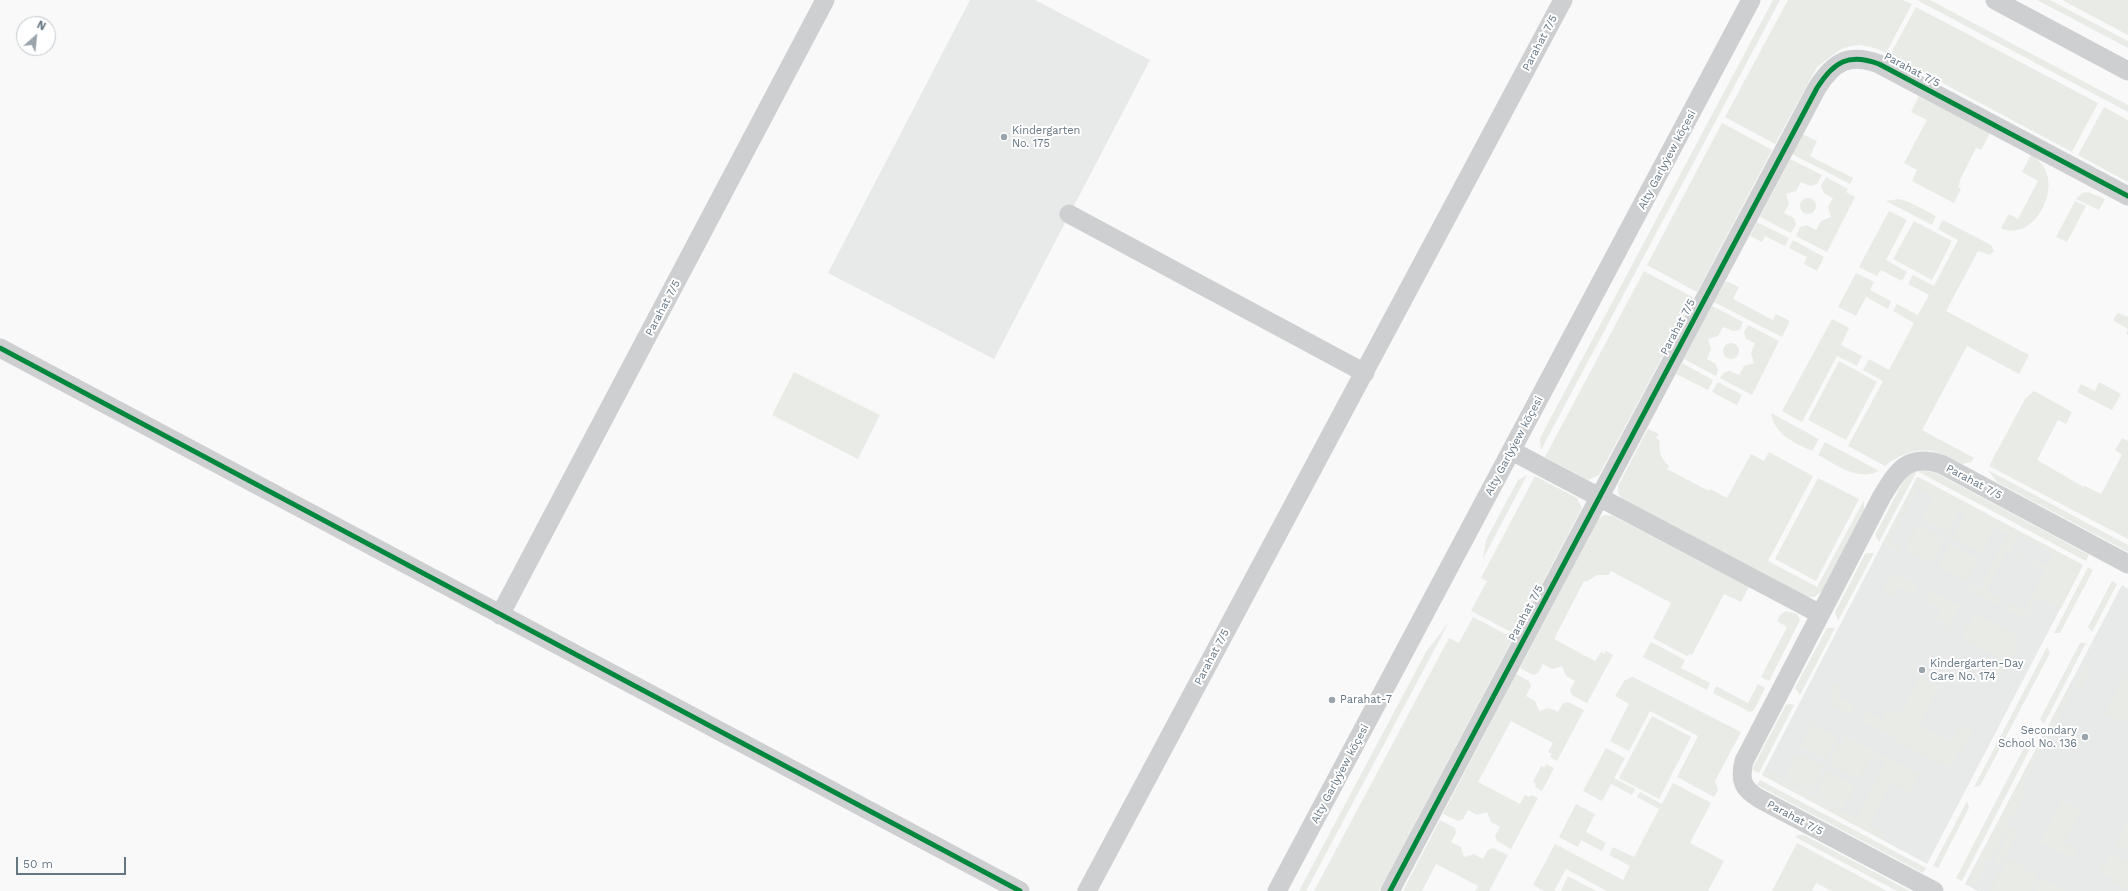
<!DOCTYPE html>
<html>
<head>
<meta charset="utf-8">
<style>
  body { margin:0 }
  #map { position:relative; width:2128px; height:891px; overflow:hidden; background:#f9f9f9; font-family:"Work Sans",sans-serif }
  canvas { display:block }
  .north { position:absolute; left:16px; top:16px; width:40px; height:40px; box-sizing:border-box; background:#fff; border:1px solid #c1c8cd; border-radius:50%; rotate:27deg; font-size:11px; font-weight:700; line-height:16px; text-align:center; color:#657683 }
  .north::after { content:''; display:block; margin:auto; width:14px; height:18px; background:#99a4ac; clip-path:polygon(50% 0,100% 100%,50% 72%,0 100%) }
  .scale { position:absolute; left:16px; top:857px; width:110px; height:18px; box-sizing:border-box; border:2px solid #657683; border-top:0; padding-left:5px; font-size:12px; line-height:14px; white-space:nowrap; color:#657683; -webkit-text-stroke:3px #fff; paint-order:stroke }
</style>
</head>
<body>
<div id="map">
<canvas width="2128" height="891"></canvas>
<div class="north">N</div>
<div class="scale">50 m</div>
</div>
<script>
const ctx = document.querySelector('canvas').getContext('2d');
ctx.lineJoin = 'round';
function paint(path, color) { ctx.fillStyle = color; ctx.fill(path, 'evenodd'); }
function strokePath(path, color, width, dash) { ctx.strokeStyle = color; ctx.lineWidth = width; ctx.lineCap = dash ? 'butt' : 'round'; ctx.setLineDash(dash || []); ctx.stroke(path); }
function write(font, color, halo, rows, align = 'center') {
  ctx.font = font + ' "Work Sans",sans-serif'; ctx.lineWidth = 4; ctx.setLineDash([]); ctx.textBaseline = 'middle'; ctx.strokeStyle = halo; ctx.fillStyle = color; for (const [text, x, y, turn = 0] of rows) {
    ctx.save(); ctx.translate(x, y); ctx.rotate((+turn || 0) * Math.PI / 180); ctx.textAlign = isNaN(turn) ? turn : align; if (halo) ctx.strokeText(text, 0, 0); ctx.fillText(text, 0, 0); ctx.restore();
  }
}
paint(new Path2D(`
  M 970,0 L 1035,0 L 1150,60 L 994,359 L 828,273 Z
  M 1917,477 L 2083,565 L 1927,864 L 1762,775 Z
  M 2122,585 L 2128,589 L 2128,891 L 1978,891 L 1965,884 Z`), '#e8e9e9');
paint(new Path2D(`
  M 1773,0 L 1780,0 L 1541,450 L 1540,438 Z
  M 1788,0 L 1903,0 L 1912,4 L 1886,53 L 1875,48 L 1860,45 L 1851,46 L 1841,49 L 1817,67 L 1775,144 L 1725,117 Z
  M 1917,0 L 1930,0 L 2128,105 L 2128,112 Z
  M 2037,0 L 2050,0 L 2128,41 L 2128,48 Z
  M 2062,0 L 2128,0 L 2128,35 Z
  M 1916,7 L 2098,103 L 2072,152 L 1890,55 Z
  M 1919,96 L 1990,133 L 1981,150 L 1976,148 L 1959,182 L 1960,183 L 1958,187 L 1961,189 L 1954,203 L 1912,181 L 1917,170 L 1904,163 L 1927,120 L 1911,112 Z
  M 2104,107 L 2128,120 L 2128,182 L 2078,155 Z
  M 1722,123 L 1772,150 L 1697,292 L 1647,265 Z
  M 1803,134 L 1817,141 L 1810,156 L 1853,178 L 1850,184 L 1792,154 Z
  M 2031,155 C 2071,177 2035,245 2001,228 L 2009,214 L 2018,219 L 2038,181 L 2022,172 Z
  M 1790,159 L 1822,175 L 1817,184 L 1810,186 L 1801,182 L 1796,191 L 1786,194 L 1789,204 L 1784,213 L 1794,218 L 1796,225 L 1791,233 L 1760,217 Z
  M 1826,177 L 1848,189 L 1846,192 L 1855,197 L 1827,252 L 1796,236 L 1800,227 L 1807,225 L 1816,230 L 1821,221 L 1831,217 L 1828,207 L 1833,198 L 1824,193 L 1821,186 Z
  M 2088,192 L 2105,199 L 2099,210 L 2076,199 L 2082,193 Z
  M1800 206a8 8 0 1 1 16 0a8 8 0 1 1-16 0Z
  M 1899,199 L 1909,202 L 1936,216 L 1932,225 L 1886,201 Z
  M 2075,201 L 2086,206 L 2067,242 L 2056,237 Z
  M 1889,211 L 1907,220 L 1886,260 L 1907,272 L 1902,281 L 1881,270 L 1877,276 L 1859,267 Z
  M 1943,220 L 1991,245 L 1994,251 L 1990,255 L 1978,251 L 1946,311 L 2029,355 L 2019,374 L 1967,346 L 1922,430 L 1974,458 L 1971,462 L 1962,464 C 1955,462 1949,457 1942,454 C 1921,446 1902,453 1885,466 L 1848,446 L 1883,381 L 1863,370 L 1869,359 L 1889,370 L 1914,323 L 1893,311 L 1897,304 L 1918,315 L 1929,295 L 1908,284 L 1913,275 L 1934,286 L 1958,240 L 1938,229 Z
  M 1914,221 L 1952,241 L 1932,280 L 1893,259 Z
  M 1757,222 L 1789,238 L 1785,246 L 1765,236 L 1762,242 L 1750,236 Z
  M 1793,240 L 1824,257 L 1817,271 L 1804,264 L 1807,257 L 1789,248 Z
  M 1644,271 L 1694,298 L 1599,475 L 1588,480 L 1545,457 Z
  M 1856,273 L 1874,282 L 1870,290 L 1891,301 L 1888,309 L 1866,297 L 1856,316 L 1838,307 Z
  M 1725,282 L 1729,282 L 1739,287 L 1733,299 L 1773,320 L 1776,314 L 1790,321 L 1782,337 L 1714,302 Z
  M 1712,306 L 1743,322 L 1740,330 L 1733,331 L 1723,327 L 1718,336 L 1708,339 L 1711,349 L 1707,359 L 1716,364 L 1718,370 L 1716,376 L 1684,359 Z
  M 2118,313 L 2128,317 L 2128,335 L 2126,334 L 2128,329 L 2114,321 L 2114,318 Z
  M 1832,319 L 1849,328 L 1841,345 L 1862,356 L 1857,366 L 1837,356 L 1802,422 L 1782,411 Z
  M 1748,325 L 1779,341 L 1752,395 L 1720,378 L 1723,373 L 1729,371 L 1739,375 L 1744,366 L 1754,363 L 1751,353 L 1755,343 L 1746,339 L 1744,332 Z
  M1723 351a8 8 0 1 1 16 0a8 8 0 1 1-16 0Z
  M 1839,361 L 1877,382 L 1846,440 L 1808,420 Z
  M 1682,363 L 1713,380 L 1708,390 L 1676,374 Z
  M 794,372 L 880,415 L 858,459 L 772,415 Z
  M 1718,382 L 1742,395 L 1737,405 L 1712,392 Z
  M 2099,382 L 2121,394 L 2112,410 L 2077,392 L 2081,384 L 2095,391 Z
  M 2034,391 L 2072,412 L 2066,424 L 2058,420 L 2037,460 L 2084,487 L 2085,486 L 2101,494 L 2122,455 L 2115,450 L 2122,438 L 2128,441 L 2128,539 L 1989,466 L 2025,399 Z
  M 1771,413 L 1819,439 L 1812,451 C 1793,442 1775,435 1771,413 Z
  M 1648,429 L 1659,434 L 1656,438 L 1660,441 C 1658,451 1661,459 1669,466 L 1667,469 L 1709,491 L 1710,489 L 1727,498 L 1751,454 L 1764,461 L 1769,452 L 1813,476 L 1768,561 L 1817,587 L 1864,500 L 1864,513 L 1822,591 L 1814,597 L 1807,597 L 1622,499 L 1618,493 L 1618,486 Z
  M 1825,442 L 1879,471 C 1858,482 1837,465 1818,455 Z
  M 1920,470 L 1936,473 L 2089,555 L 2086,561 L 1917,471 L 1879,542 L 1875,535 L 1904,480 C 1908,474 1913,471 1920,470 Z
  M 1988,470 L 2128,545 L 2128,552 L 1997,482 Z
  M 1527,475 L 1483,559 L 1486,540 L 1518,480 Z
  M 1535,476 L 1577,498 L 1582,508 L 1515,634 L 1471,611 L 1487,581 L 1481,578 Z
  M 1918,477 L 2083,565 L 2060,610 L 2037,598 L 2026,619 L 2004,608 L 2007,603 L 2024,611 L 2045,571 L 2029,562 L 2031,558 L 2045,566 L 2052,553 L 2018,535 L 2011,548 L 2026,555 L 2024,559 L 2007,551 L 1986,591 L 2002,600 L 1999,605 L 1967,588 L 1970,583 L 1980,588 L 2008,535 L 1994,528 L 1981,552 L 1953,537 L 1966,513 L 1960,510 L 1947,533 L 1921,519 L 1933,496 L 1918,487 L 1889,541 L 1900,547 L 1897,552 L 1882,544 Z
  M 1818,478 L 1859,499 L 1816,581 L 1775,559 Z
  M 1604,515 L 1613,516 L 1749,587 L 1741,602 L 1724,594 L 1692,655 L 1689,654 L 1687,656 L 1653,638 L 1671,603 L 1611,571 L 1609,575 L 1597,575 L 1586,582 L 1584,581 L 1554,639 L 1595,661 L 1601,652 L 1604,654 L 1606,651 L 1613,655 L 1587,703 L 1572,695 L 1570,690 L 1575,681 L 1566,676 L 1562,666 L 1552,669 L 1543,664 L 1538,673 L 1533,675 L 1520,668 L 1598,519 Z
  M 1917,526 L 1944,540 L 1932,563 L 1905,549 Z
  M 1950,543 L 1978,558 L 1966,581 L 1938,566 Z
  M 1868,553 L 1874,553 L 1838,621 L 1835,612 L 1865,554 Z
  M 2088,567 L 2093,570 L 2060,633 L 2054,633 Z
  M 1895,575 L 1902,575 L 1919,584 L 1913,595 L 1897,587 L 1891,597 L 1882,592 L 1889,579 Z
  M 2112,581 L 2117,584 L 2092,632 L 2088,627 Z
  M 1931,591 L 1961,606 L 1948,630 L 1945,628 L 1946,625 L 1935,619 L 1940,610 L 1925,602 Z
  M 1786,611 L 1797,614 L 1800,620 L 1769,681 L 1761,677 L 1787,627 L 1777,621 L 1780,615 Z
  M 1974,613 L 2013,634 L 2018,640 L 2017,647 L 1997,684 L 1989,680 L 2000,658 L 1961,637 Z
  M 1473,617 L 1513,638 L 1379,891 L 1314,891 L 1449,638 L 1459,643 Z
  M 1449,622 L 1306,891 L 1299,891 L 1426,652 Z
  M 1827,628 L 1835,628 L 1800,695 L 1795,688 Z
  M 1651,642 L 1685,660 L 1681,668 L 1710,683 L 1707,690 L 1643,657 Z
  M 2080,643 L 2086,643 L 2044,724 L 2040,719 Z
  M 2047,647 L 2050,653 L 1980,786 L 1974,787 Z
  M 2085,665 L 2088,667 L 2090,672 L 2083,686 L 2074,688 L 2056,723 L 2049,726 L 2069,688 L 2074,687 Z
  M 2127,671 L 2128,716 L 2124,724 L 2105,713 Z
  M 1516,674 L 1529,681 L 1531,686 L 1526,696 L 1535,701 L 1539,711 L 1549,708 L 1558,712 L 1563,703 L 1568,702 L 1584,710 L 1557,761 L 1550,757 L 1552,754 L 1548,752 L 1553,743 L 1511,721 L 1478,782 L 1520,804 L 1525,795 L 1529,797 L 1531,795 L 1538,798 L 1511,849 L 1497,841 L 1495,836 L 1500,827 L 1491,822 L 1487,812 L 1477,815 L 1468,810 L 1463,819 L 1458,821 L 1443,814 Z
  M 1633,677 L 1741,732 L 1715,781 L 1718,790 L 1714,797 L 1677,777 L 1698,736 L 1650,711 L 1629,751 L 1610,741 L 1629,704 L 1615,696 L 1625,680 Z
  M 1919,677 L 1939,687 L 1919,724 L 1953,741 L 1959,730 L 1962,732 L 1966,724 L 1974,728 L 1952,766 L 1945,766 L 1858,720 L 1860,717 L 1862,718 L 1866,711 L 1882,719 L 1887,710 L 1899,716 Z
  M 1836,683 L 1844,687 L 1839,696 L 1855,705 L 1852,716 C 1833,706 1825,705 1836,683 Z
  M 1758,684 L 1765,688 L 1754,710 L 1750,712 L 1713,693 L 1716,686 L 1748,703 Z
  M 1790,704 L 1794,705 L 1759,773 L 1752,769 L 1786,705 Z
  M 1652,716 L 1691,737 L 1659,799 L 1619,778 Z
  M 1812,724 L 1837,737 L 1824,760 L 1800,747 Z
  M 1845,735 L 1919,775 L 1910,792 L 1891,782 L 1868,825 L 1887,835 L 1884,840 L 1762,775 L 1765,770 L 1857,819 L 1886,763 L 1842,740 Z
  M 2034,737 L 2036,737 L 1962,881 L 1956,878 L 2029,738 Z
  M 1842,740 L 1871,756 L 1859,779 L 1830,763 Z
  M 2040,742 L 2042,748 L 2022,788 L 2024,794 L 2012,817 L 2007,819 L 2006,822 L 2008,827 L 1990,861 L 1985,862 L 1984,865 L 1985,870 L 1977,886 L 1968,881 Z
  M 1606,748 L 1625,758 L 1614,778 L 1635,789 L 1632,795 L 1611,784 L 1602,801 L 1583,791 Z
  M 1796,753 L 1824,768 L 1812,792 L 1784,778 Z
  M 1546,764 L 1554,768 L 1542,791 L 1535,787 L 1536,784 L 1533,782 L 1541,766 L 1545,767 Z
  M 1828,770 L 1856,785 L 1843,809 L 1815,794 Z
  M 1760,780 L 1926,868 L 1923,873 L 1757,785 Z
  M 1673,783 L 1711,803 L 1690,843 L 1724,861 L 1708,891 L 1607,891 L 1566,869 L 1554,891 L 1544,891 L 1533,885 L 1555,844 L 1623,880 L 1630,866 L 1609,855 L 1613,847 L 1634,857 L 1659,809 L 1637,797 L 1640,792 L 1662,804 Z
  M 2062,799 L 2081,809 L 2063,843 L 2077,850 L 2073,859 L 2039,842 Z
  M 1967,801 L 1969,808 L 1938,868 L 1933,866 Z
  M 1576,804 L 1595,814 L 1586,832 L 1606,843 L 1602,851 L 1581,840 L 1578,847 L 1559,837 Z
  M 2128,819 L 2128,843 L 2124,850 L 2115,844 Z
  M 1440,820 L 1455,828 L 1456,833 L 1451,842 L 1461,847 L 1464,857 L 1474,854 L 1483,859 L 1488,850 L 1493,848 L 1508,855 L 1489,891 L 1475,891 L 1478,886 L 1436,864 L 1422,891 L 1403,891 Z
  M 2016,827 L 2019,829 L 1998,869 L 1993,862 L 2011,828 Z
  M 1798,835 L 1804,835 L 1910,891 L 1897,891 L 1795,837 Z
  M 1797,843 L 1887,891 L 1832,891 L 1816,883 L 1812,891 L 1772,891 Z
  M 2110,853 L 2128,863 L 2128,889 L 2099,873 Z
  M 2007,859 L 2039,876 L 2031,891 L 1990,891 Z
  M 1568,876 L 1596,891 L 1561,891 Z
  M 2041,877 L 2065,890 L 2065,891 L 2034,891 Z`), '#e8ebe6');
strokePath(new Path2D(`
  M 1995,0 L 2128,71
  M 1069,214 L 1365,373
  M 0,348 L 1020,891
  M 1512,451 L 1820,614
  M 500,615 L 825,0
  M 1087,891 L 1563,0
  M 1277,891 L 1751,0
  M 1390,891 L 1817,88 C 1834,61 1849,53 1879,64 L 2128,196
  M 1934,891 L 1760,799 C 1743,789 1739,781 1744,761 L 1882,496 C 1898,470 1907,454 1941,464 L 2128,564`), '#cecfd0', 19);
strokePath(new Path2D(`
  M 0,348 L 1020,891
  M 1390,891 L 1817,88 C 1834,61 1849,53 1879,64 L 2128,196`), '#00873e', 5);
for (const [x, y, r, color] of [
  [1004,137,4,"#99a4ac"],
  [1922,670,4,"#99a4ac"],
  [1332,700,4,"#99a4ac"],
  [2085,737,4,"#99a4ac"]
]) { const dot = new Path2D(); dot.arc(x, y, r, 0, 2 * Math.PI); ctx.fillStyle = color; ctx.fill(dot); strokePath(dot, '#fff', 1.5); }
write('11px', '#657683', '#fff', [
  ["Parahat 7/5",1540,43,-62],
  ["Parahat 7/5",1912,70,28],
  ["Alty Garlyýew köçesi",1667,160,-62],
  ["Parahat 7/5",663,308,-62],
  ["Parahat 7/5",1678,327,-62],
  ["Alty Garlyýew köçesi",1514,446,-62],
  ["Parahat 7/5",1974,482,28],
  ["Parahat 7/5",1526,613,-62],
  ["Parahat 7/5",1212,657,-62],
  ["Alty Garlyýew köçesi",1340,774,-62],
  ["Parahat 7/5",1795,818,28]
]);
write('11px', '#657683', '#fff', [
  ["Kindergarten",1012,131],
  ["No. 175",1012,144],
  ["Kindergarten-Day",1930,664],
  ["Care No. 174",1930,677],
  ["Parahat-7",1340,700],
  ["Secondary",2077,731,"right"],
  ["School No. 136",2077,744,"right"]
], 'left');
</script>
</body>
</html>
